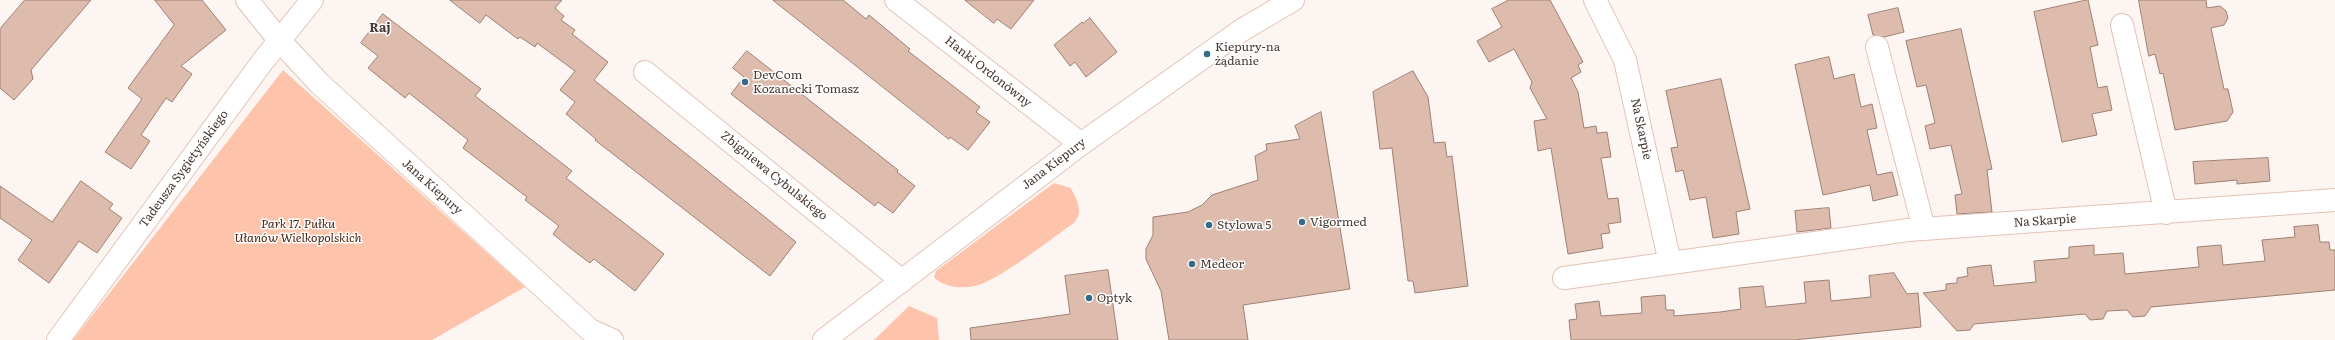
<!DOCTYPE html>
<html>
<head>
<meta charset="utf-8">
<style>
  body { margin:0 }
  canvas { display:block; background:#fcf5f2 }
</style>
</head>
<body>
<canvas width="2335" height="340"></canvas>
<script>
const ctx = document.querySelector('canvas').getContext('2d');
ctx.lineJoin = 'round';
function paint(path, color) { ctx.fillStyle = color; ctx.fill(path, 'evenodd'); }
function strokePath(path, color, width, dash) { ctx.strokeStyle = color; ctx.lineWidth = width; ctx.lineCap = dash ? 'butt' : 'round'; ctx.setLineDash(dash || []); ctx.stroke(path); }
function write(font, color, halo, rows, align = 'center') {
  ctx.font = font + ' Literata,serif'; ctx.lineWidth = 3; ctx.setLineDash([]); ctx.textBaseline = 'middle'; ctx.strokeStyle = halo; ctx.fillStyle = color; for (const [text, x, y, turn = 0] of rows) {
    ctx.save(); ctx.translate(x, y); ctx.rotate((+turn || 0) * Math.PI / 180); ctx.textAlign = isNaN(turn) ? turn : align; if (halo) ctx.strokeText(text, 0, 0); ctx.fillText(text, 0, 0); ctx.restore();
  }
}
paint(new Path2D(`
  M 283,70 L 525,287 L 432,340 L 73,340 Z
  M 1054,183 L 1071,188 C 1077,201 1084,211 1074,223 C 1052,238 998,281 975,286 C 961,289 943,287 934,277 L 936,271 Z
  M 909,306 L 937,318 L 939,340 L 874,340 Z`), '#fec4ab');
const building = new Path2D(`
  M 25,0 L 91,0 L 31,70 L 33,79 L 14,100 L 0,88 L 0,29 Z
  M 155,0 L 202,0 L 226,30 L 181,66 L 192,74 L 172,102 L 166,98 L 141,135 L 150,141 L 131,169 L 105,152 L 142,99 L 128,88 L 174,25 Z
  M 450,0 L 562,0 L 555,8 L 564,16 L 561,20 L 575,30 L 572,34 L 608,62 L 594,80 L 796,242 L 770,276 L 595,140 L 596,139 L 566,114 L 575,102 L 560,90 L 575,71 L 537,43 L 535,47 L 520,37 L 518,39 L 486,15 L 480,23 Z
  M 773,0 L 843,0 L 866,19 L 869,15 L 910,49 L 908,51 L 980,107 L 976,112 L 990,122 L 968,150 L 950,137 L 949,139 Z
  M 965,0 L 1034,0 L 1011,29 L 997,19 L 994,23 Z
  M 1509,0 L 1550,0 L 1583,62 L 1578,65 L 1581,72 L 1571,78 L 1578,92 L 1584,128 L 1596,126 L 1597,133 L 1607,132 L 1611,157 L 1601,158 L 1608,199 L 1618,198 L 1621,222 L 1608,224 L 1610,233 L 1601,234 L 1603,248 L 1568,254 L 1551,148 L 1538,151 L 1534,121 L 1547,119 L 1530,88 L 1532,82 L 1514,49 L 1489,62 L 1477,41 L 1502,27 L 1492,9 Z
  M 2088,0 L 2098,45 L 2090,47 L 2098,88 L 2107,86 L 2112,110 L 2092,114 L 2097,135 L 2062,142 L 2034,12 Z
  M 2139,0 L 2206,0 L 2207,8 L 2220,6 L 2226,11 L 2228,18 L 2224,25 L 2211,28 L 2224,89 L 2228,89 L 2233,112 L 2227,121 L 2175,130 L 2163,73 L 2160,74 L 2155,54 L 2149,56 Z
  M 1898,8 L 1904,32 L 1884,37 L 1873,35 L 1868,15 Z
  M 383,14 L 481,89 L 475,96 L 572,171 L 566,178 L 664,254 L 635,291 L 594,259 L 590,263 L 574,251 L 553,234 L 559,226 L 525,200 L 527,197 L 463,148 L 468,140 L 409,93 L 405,98 L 368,68 L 378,56 L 361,43 Z
  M 1090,18 L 1117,52 L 1086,77 L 1075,62 L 1070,66 L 1054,45 L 1082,22 L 1083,23 Z
  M 1961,29 L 1992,169 L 1987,170 L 1992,212 L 1957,214 L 1955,195 L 1962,194 L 1951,145 L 1930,149 L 1925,126 L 1935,123 L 1926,85 L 1917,87 L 1906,41 Z
  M 747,51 L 898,170 L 897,172 L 915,186 L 893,213 L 878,202 L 875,206 L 731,94 L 744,77 L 733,68 Z
  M 1829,57 L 1834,79 L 1854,74 L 1861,107 L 1872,104 L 1877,128 L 1867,130 L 1877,175 L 1892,172 L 1898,195 L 1873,201 L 1870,185 L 1823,195 L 1795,65 Z
  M 1413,71 L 1428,97 L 1434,143 L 1445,142 L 1447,157 L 1452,156 L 1468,286 L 1415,293 L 1413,281 L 1408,281 L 1392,148 L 1380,149 L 1373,92 Z
  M 1721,79 L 1750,209 L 1736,212 L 1739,234 L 1713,238 L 1706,197 L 1690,200 L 1683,170 L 1676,172 L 1671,148 L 1678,147 L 1666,91 Z
  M 1321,112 L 1350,289 L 1243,305 L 1248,340 L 1169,340 L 1161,291 L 1146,259 L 1146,249 L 1153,235 L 1153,217 L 1188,212 L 1202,205 L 1212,195 L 1258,180 L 1255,156 L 1267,150 L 1266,144 L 1300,139 L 1295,126 Z
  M 2268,158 L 2270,181 L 2237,184 L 2237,180 L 2195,184 L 2193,162 Z
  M 81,181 L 113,204 L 109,209 L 122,218 L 97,253 L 79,241 L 49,283 L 18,260 L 32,240 L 0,218 L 0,186 L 52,222 Z
  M 1829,208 L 1831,228 L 1797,232 L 1795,211 Z
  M 2318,225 L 2320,242 L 2329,242 L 2330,250 L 2335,250 L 2335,290 L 2151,307 L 2145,316 L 2133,317 L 2127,310 L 2107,311 L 2103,319 L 2090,320 L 2085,314 L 1974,324 L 1970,330 L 1957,331 L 1923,293 L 1946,290 L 1946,284 L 1957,283 L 1957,278 L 1968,276 L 1967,268 L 1980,266 L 1991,265 L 1994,286 L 2036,282 L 2034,261 L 2069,258 L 2069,247 L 2094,245 L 2094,255 L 2123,253 L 2125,274 L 2199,267 L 2197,247 L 2221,245 L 2223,265 L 2265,261 L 2262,240 L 2295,237 L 2294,227 Z
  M 1108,270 L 1118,340 L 971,340 L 970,328 L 1070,314 L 1065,276 Z
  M 1894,273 L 1907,294 L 1918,293 L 1921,327 L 1794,340 L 1571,340 L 1569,320 L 1577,319 L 1575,304 L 1599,301 L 1601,316 L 1642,313 L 1641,297 L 1665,295 L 1666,310 L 1674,310 L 1674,316 L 1720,312 L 1741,309 L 1739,288 L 1763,286 L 1766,307 L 1806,303 L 1804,282 L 1829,280 L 1831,301 L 1871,297 L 1869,276 Z`);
paint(building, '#ddbcae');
strokePath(building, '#9f8073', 1);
const minor = new Path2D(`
  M 247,0 L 279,40 L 320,84 L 590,330 L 612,340
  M 896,0 L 1081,144
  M 1595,0 L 1625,60 L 1670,263
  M 2122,25 L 2166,213
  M 1877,47 L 1924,229
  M 645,72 L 902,281
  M 1564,278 L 1908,230 L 2335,200
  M 58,340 L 263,61 L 312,0
  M 824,340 L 1081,144 L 1242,30 L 1293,0`);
strokePath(minor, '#e4c2b4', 24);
strokePath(minor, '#fff', 22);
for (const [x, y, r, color] of [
  [1207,54,4,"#376c88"],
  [745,82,4,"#376c88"],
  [1302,222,4,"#376c88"],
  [1209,225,4,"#376c88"],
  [1192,264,4,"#376c88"],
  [1089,298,4,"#376c88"]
]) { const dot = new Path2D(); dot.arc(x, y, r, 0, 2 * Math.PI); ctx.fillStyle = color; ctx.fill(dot); strokePath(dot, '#fff', 1.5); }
write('12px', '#463832', '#fff', [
  ["Kiepury-na",1215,47],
  ["żądanie",1215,61],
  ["DevCom",753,75],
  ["Kozanecki Tomasz",753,89],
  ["Vigormed",1310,222],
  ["Stylowa 5",1217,225],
  ["Medeor",1200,264],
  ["Optyk",1097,298]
], 'left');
write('12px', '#463832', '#fff', [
  ["Hanki Ordonówny",988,72,38],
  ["Na Skarpie",1641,129,78],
  ["Jana Kiepury",1054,164,-37],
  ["Tadeusza Sygietyńskiego",184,169,-54],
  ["Zbigniewa Cybulskiego",774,176,39],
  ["Jana Kiepury",432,187,42],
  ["Na Skarpie",2045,221,-4]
]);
write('italic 12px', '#502410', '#fff', [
  ["Park 17. Pułku",298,224],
  ["Ułanów Wielkopolskich",298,238]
]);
write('bold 13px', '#463832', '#fff', [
  ["Raj",380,28]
]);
</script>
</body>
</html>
